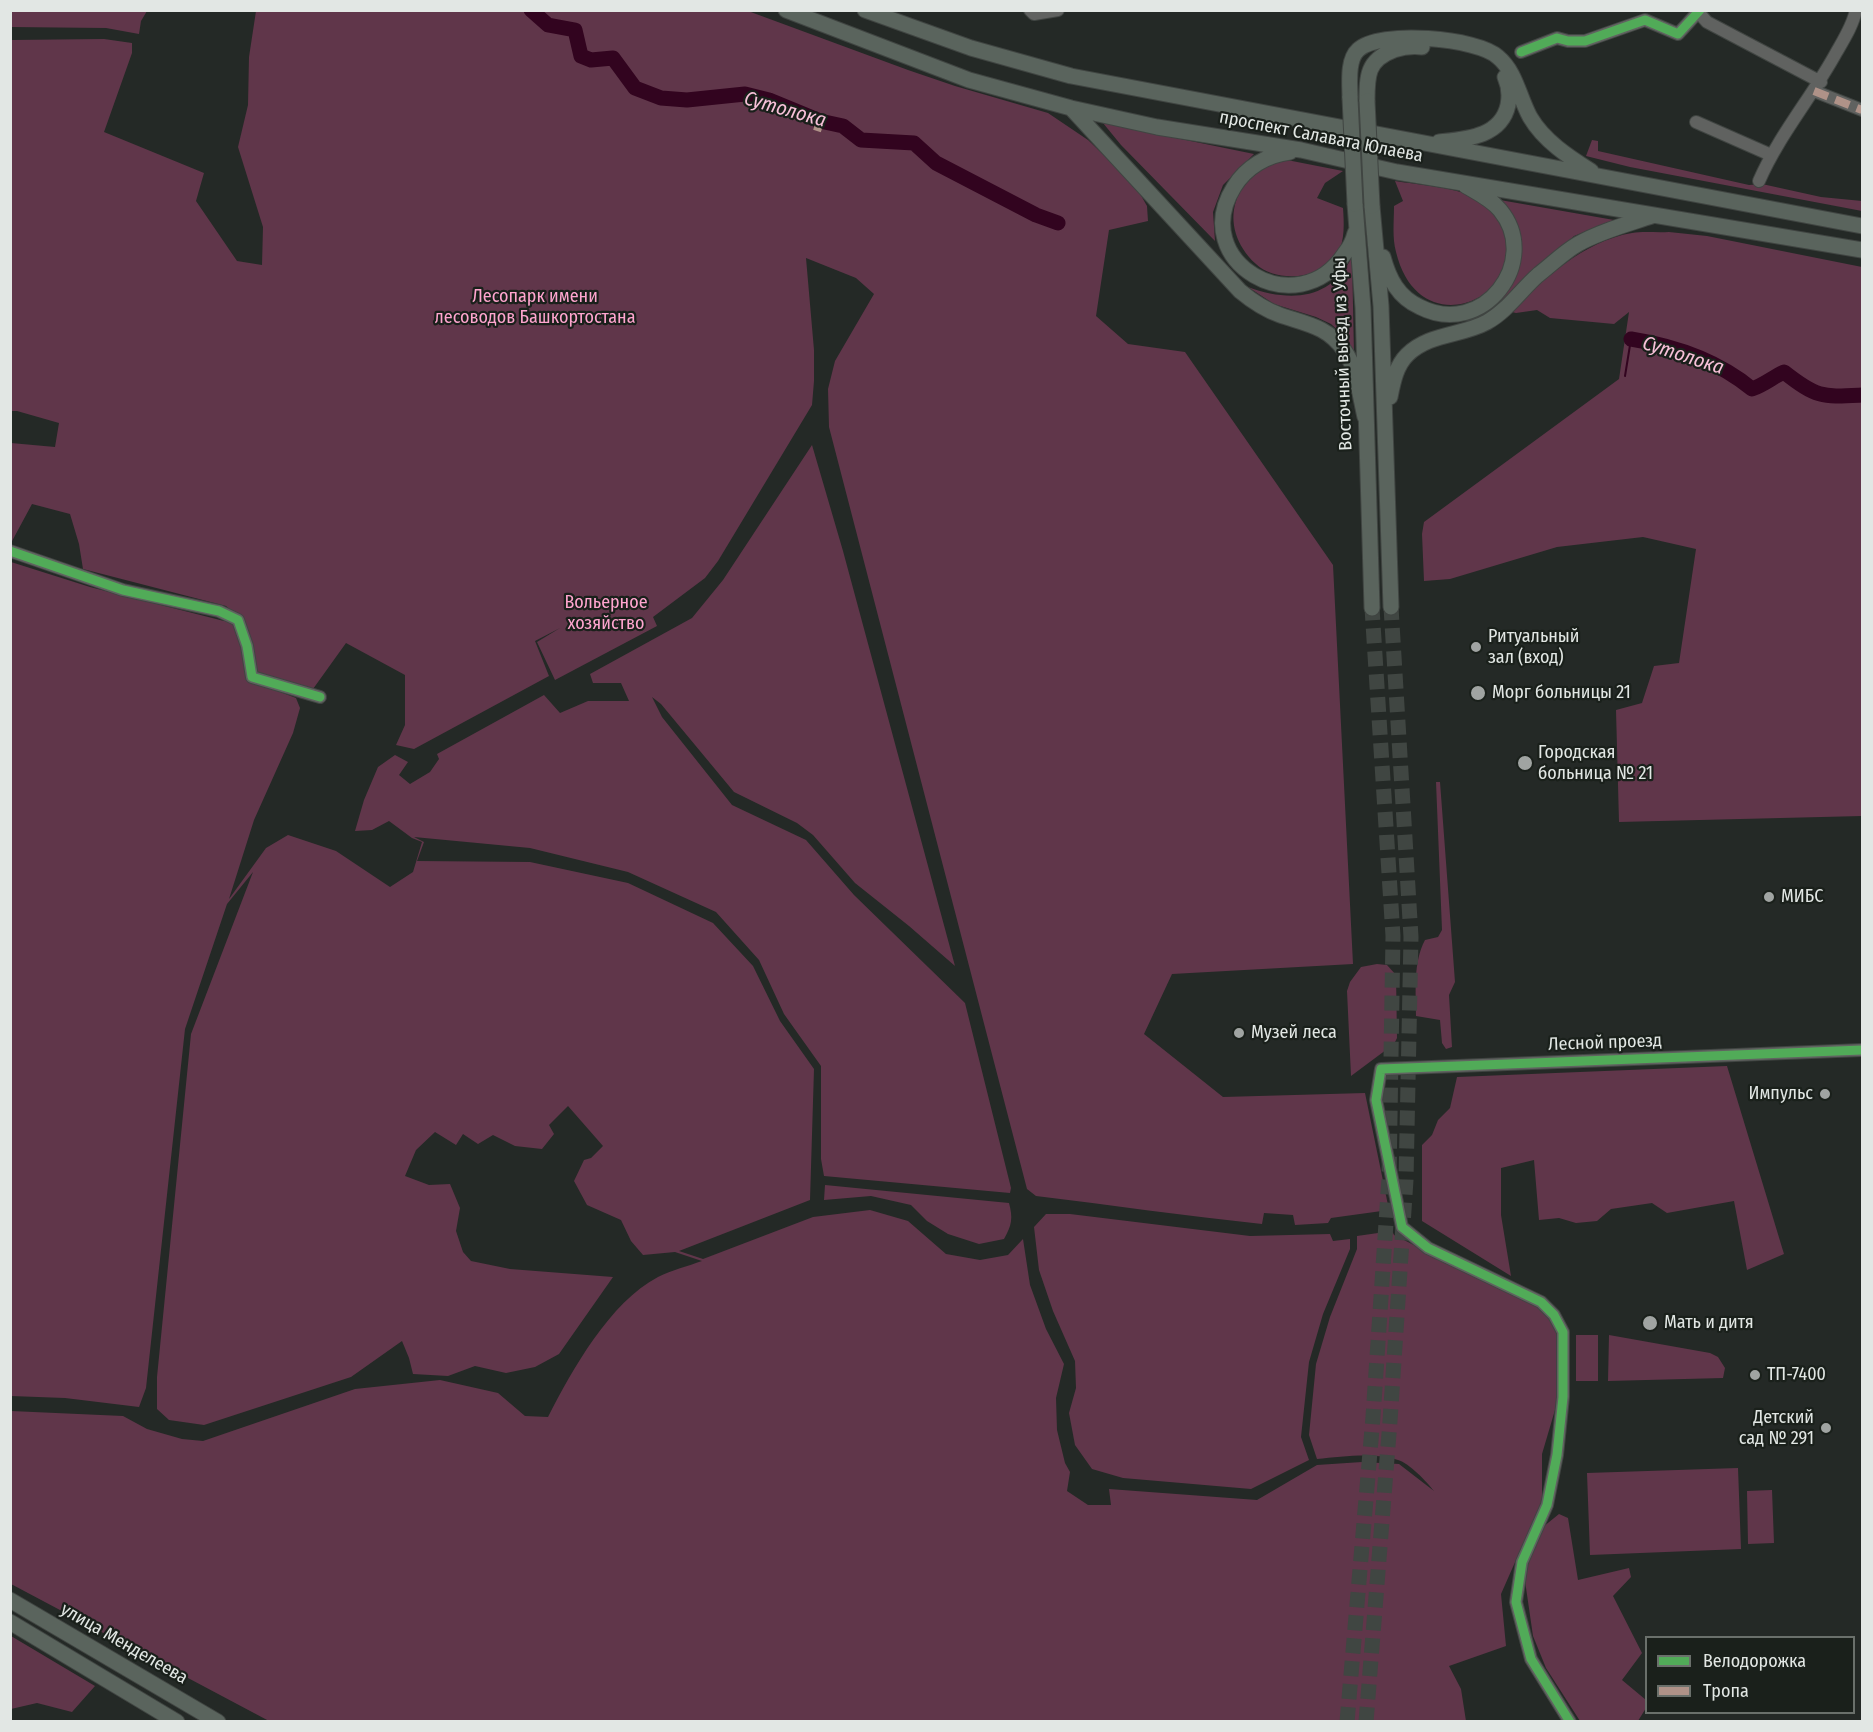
<!DOCTYPE html>
<html>
<head>
<meta charset="utf-8">
<style>
  body { margin:0 }
  #map { position:relative; width:1873px; height:1732px; overflow:hidden; background:#242926; font-family:"Fira Sans Condensed",sans-serif }
  canvas { display:block }
  .frame { position:absolute; inset:0; border:12px solid #e2e7e4; pointer-events:none }
  .legend { position:absolute; left:1645px; top:1636px; width:210px; height:78px; box-sizing:border-box; background:#1a201b; border:2px solid #6a706b; margin:0; padding:8px 10px; list-style:none; font-size:18px; color:#e2e7e4 }
  .legend li { display:flex; align-items:center; gap:12px; height:30px }
  .legend b { width:30px; border:2px solid #6a706b }
</style>
</head>
<body>
<div id="map">
<canvas width="1873" height="1732"></canvas>
<div class="frame"></div>
<ul class="legend">
<li><b style="height:8px;background:#51ab58"></b>Велодорожка</li>
<li><b style="height:8px;background:#af9288"></b>Тропа</li>
</ul>
</div>
<script>
const ctx = document.querySelector('canvas').getContext('2d');
ctx.lineJoin = 'round';
function paint(path, color) { ctx.fillStyle = color; ctx.fill(path, 'evenodd'); }
function strokePath(path, color, width, dash) { ctx.strokeStyle = color; ctx.lineWidth = width; ctx.lineCap = dash ? 'butt' : 'round'; ctx.setLineDash(dash || []); ctx.stroke(path); }
function write(font, color, halo, rows, align = 'center') {
  ctx.font = font + ' "Fira Sans Condensed",sans-serif'; ctx.lineWidth = 4.5; ctx.setLineDash([]); ctx.textBaseline = 'middle'; ctx.strokeStyle = halo; ctx.fillStyle = color; for (const [text, x, y, turn = 0] of rows) {
    ctx.save(); ctx.translate(x, y); ctx.rotate((+turn || 0) * Math.PI / 180); ctx.textAlign = isNaN(turn) ? turn : align; if (halo) ctx.strokeText(text, 0, 0); ctx.fillText(text, 0, 0); ctx.restore();
  }
}
paint(new Path2D(`
  M 11,10 L 147,10 L 147,11 L 141,21 L 139,34 L 106,28 L 11,27 Z
  M 256,11 L 748,11 L 908,70 L 955,86 L 1048,113 L 1088,140 L 1135,185 L 1147,206 L 1148,221 L 1109,230 L 1096,316 L 1128,344 L 1185,352 L 1333,565 L 1353,964 L 1172,974 L 1144,1034 L 1223,1097 L 1365,1093 L 1389,1210 L 1331,1218 L 1328,1223 L 1295,1225 L 1293,1215 L 1264,1213 L 1262,1224 C 1186,1216 1111,1205 1036,1196 L 1027,1189 L 829,427 L 828,389 L 835,361 L 874,294 L 856,278 L 806,258 L 814,350 L 814,381 L 812,405 L 718,561 L 705,578 L 653,617 L 657,626 L 555,680 L 537,642 L 560,628 L 535,641 L 549,676 L 414,749 L 396,745 L 405,725 L 405,675 L 346,643 L 313,689 L 255,672 L 249,680 L 296,698 L 300,708 L 293,733 L 254,820 L 229,899 L 266,848 L 288,835 L 336,851 L 390,887 L 413,872 L 422,842 L 412,838 L 389,821 L 372,830 L 355,831 L 364,800 L 378,767 L 395,755 L 408,762 L 399,775 L 410,784 L 430,772 L 439,759 L 437,754 L 544,695 L 560,713 L 588,701 L 629,701 L 621,683 L 593,683 L 590,674 L 692,618 L 723,580 L 812,445 L 843,551 L 955,966 L 909,926 L 855,883 L 813,835 L 797,823 L 734,792 L 661,704 L 652,697 L 662,717 L 732,805 L 806,840 L 854,895 L 965,1003 L 1011,1188 L 1010,1193 L 824,1176 L 821,1159 L 821,1066 L 784,1014 L 759,960 L 716,912 L 628,872 L 530,848 L 414,837 L 424,842 L 417,861 L 530,862 L 628,883 L 713,923 L 753,966 L 780,1021 L 814,1069 L 810,1200 L 679,1251 L 703,1259 L 813,1217 L 870,1210 L 908,1221 L 946,1254 L 980,1260 L 1008,1255 L 1023,1239 L 1030,1285 L 1046,1329 L 1064,1364 L 1056,1398 L 1057,1430 L 1065,1463 L 1070,1472 L 1067,1491 L 1088,1505 L 1111,1505 L 1109,1489 L 1257,1500 L 1317,1465 L 1362,1462 L 1399,1464 L 1434,1491 C 1427,1482 1409,1463 1398,1460 C 1374,1452 1342,1457 1317,1459 L 1309,1435 L 1316,1364 L 1330,1317 L 1357,1249 L 1357,1236 L 1392,1231 L 1394,1235 L 1537,1307 L 1558,1328 L 1560,1393 L 1542,1454 L 1542,1501 L 1501,1594 L 1506,1646 L 1449,1666 L 1461,1689 L 1466,1721 L 269,1721 L 11,1584 L 11,1411 L 123,1416 L 147,1429 L 182,1439 L 203,1441 L 355,1389 L 440,1380 L 498,1393 L 525,1416 L 548,1417 C 572,1370 610,1302 658,1277 C 672,1270 688,1266 702,1261 L 675,1252 L 643,1255 L 631,1241 L 621,1220 L 587,1205 L 574,1181 L 584,1160 L 591,1158 L 603,1146 L 568,1106 L 549,1125 L 554,1134 L 542,1149 L 515,1146 L 493,1135 L 478,1144 L 463,1134 L 456,1145 L 435,1132 L 416,1150 L 405,1176 L 429,1185 L 450,1184 L 460,1208 L 456,1231 L 463,1252 L 471,1261 L 510,1269 L 613,1277 L 559,1354 L 535,1367 L 506,1373 L 475,1366 L 448,1376 L 413,1374 L 409,1358 L 402,1341 L 351,1377 L 204,1425 L 169,1420 L 157,1409 L 157,1377 L 191,1034 L 253,872 L 227,904 L 185,1029 L 146,1388 L 139,1407 L 65,1398 L 11,1396 L 11,562 L 90,587 L 224,621 L 243,622 L 226,606 L 83,569 L 79,544 L 70,514 L 32,504 L 11,543 L 11,443 L 55,447 L 59,423 L 17,411 L 11,411 L 11,40 L 104,39 L 132,43 L 132,53 L 104,132 L 204,173 L 196,201 L 237,261 L 262,265 L 263,227 L 238,147 L 248,105 L 249,57 Z
  M 1103,123 L 1254,154 L 1223,185 L 1213,212 L 1215,241 L 1121,145 Z
  M 1592,140 L 1598,141 L 1598,151 L 1749,185 L 1762,184 L 1821,197 L 1862,201 L 1862,211 L 1630,167 L 1586,156 Z
  M 1287,160 L 1343,171 L 1325,183 L 1317,198 L 1343,208 C 1344,222 1345,240 1338,253 C 1324,279 1277,284 1256,264 C 1215,226 1233,171 1287,160 Z
  M 1395,181 C 1419,185 1455,187 1476,198 C 1486,204 1495,215 1501,225 C 1537,293 1420,351 1396,252 C 1392,238 1394,221 1394,206 L 1403,201 Z
  M 1500,200 L 1614,220 L 1574,236 L 1496,307 L 1492,304 L 1509,289 L 1517,271 Z
  M 1669,232 L 1707,236 L 1862,267 L 1862,816 L 1619,822 L 1616,710 L 1642,703 L 1654,666 L 1679,663 L 1696,549 L 1643,537 L 1557,547 L 1450,579 L 1424,581 L 1422,534 L 1424,522 L 1619,379 L 1629,312 L 1614,324 L 1550,318 L 1537,310 L 1516,313 L 1508,311 C 1544,280 1583,241 1632,233 C 1644,231 1657,233 1669,232 Z
  M 1352,257 L 1354,354 L 1342,334 L 1331,324 L 1316,317 L 1274,304 L 1248,287 C 1289,302 1330,301 1352,257 Z
  M 1436,782 L 1440,782 L 1455,982 L 1449,995 L 1452,1047 L 1446,1049 L 1442,1043 L 1440,1020 L 1416,1016 C 1416,990 1413,963 1425,940 L 1438,937 L 1442,930 Z
  M 1377,964 L 1387,965 L 1396,975 L 1397,1038 L 1394,1044 L 1351,1076 L 1347,991 L 1350,982 L 1361,967 Z
  M 1727,1066 L 1784,1254 L 1747,1270 L 1734,1201 L 1667,1213 L 1652,1203 L 1611,1209 L 1597,1221 L 1576,1223 L 1559,1218 L 1539,1220 L 1534,1160 L 1501,1168 L 1501,1215 L 1511,1276 L 1422,1221 L 1422,1145 L 1432,1135 L 1438,1120 L 1450,1108 L 1457,1077 Z
  M 825,1185 L 1009,1203 C 1013,1218 1012,1225 1004,1239 L 979,1244 L 948,1234 L 927,1221 L 911,1205 L 871,1196 L 824,1200 Z
  M 1046,1214 L 1070,1214 L 1250,1236 L 1330,1234 L 1333,1241 L 1350,1239 L 1350,1249 L 1323,1314 L 1309,1362 L 1301,1437 L 1309,1460 L 1251,1489 L 1123,1478 L 1092,1469 L 1075,1445 L 1069,1413 L 1076,1388 L 1075,1361 L 1053,1311 L 1039,1270 L 1034,1227 Z
  M 1576,1335 L 1598,1335 L 1598,1381 L 1576,1381 Z
  M 1609,1335 L 1710,1353 L 1718,1357 L 1725,1368 L 1723,1378 L 1608,1381 Z
  M 1738,1468 L 1741,1549 L 1590,1555 L 1587,1473 Z
  M 1772,1490 L 1774,1543 L 1748,1544 L 1747,1491 Z
  M 1559,1514 L 1568,1518 L 1578,1580 L 1629,1568 L 1631,1577 L 1613,1596 L 1642,1653 L 1622,1680 L 1646,1700 L 1646,1708 L 1638,1721 L 1580,1721 L 1546,1668 L 1533,1636 L 1524,1574 L 1538,1531 Z
  M 11,1636 L 95,1686 L 72,1712 L 37,1703 L 11,1709 Z`), '#60364a');
strokePath(new Path2D(`
  M 1625,376 L 1631,339`), '#32041f', 2);
strokePath(new Path2D(`
  M 531,10 L 548,25 L 575,30 L 581,56 L 591,60 L 613,58 L 635,88 L 661,98 L 687,100 L 745,94 L 769,100 L 820,121 L 843,126 L 861,140 L 914,143 L 936,163 L 1036,215 L 1058,223
  M 1631,339 C 1675,346 1717,360 1752,389 C 1764,385 1773,377 1784,372 C 1817,398 1822,397 1862,395`), '#32041f', 15);
strokePath(new Path2D(`
  M 1347,1722 L 1373,1417 L 1389,1178 L 1393,936 L 1372,608
  M 1366,1722 L 1390,1421 L 1406,1180 L 1411,937 L 1391,607`), '#404642', 15, [15, 8]);
const minor = new Path2D(`
  M 1030,10 L 1034,14 L 1058,10
  M 1698,12 L 1707,22 L 1821,82
  M 1521,52 L 1557,38 L 1568,41 L 1585,41 L 1645,20 L 1678,34 L 1700,10
  M 1814,91 L 1862,110
  M 1696,122 L 1771,155
  M 1759,181 C 1779,135 1812,97 1836,53 C 1844,39 1853,25 1856,10
  M 10,551 L 123,590 L 219,611 L 238,620 L 247,646 L 252,677 L 320,697
  M 1570,1722 L 1531,1659 L 1516,1602 L 1522,1562 L 1547,1505 L 1557,1455 L 1563,1397 L 1563,1332 L 1554,1315 L 1541,1302 L 1428,1248 L 1402,1227 L 1376,1100 L 1381,1069 L 1862,1050`);
const major = new Path2D(`
  M 786,10 L 969,80 L 1071,108 L 1157,127 L 1301,150 L 1397,172 L 1862,250
  M 865,10 L 971,48 L 1071,76 L 1862,226
  M 1350,98 C 1350,84 1347,60 1358,50 C 1379,29 1478,38 1498,57 C 1516,72 1519,97 1530,117 C 1544,141 1569,157 1591,171
  M 1367,101 C 1367,76 1367,60 1394,50 C 1403,47 1413,46 1422,47
  M 1071,108 L 1240,291 C 1252,301 1266,310 1280,315 C 1306,324 1327,326 1344,350 C 1357,368 1360,396 1365,417
  M 1439,142 C 1466,139 1501,137 1508,105 C 1510,95 1509,86 1505,77
  M 1290,152 C 1267,155 1246,167 1234,187 C 1187,262 1298,326 1345,253 C 1350,247 1353,241 1355,233
  M 1355,204 L 1363,308 L 1372,608
  M 1372,206 L 1381,306 L 1391,607
  M 1383,257 C 1389,279 1398,297 1420,307 C 1483,339 1542,261 1500,210 C 1491,199 1478,193 1466,186
  M 1390,397 C 1393,382 1396,366 1407,355 C 1429,333 1462,336 1487,322 C 1507,311 1521,290 1538,275 C 1551,265 1564,252 1578,244 C 1601,231 1628,224 1652,216
  M 10,1600 L 218,1722
  M 10,1622 L 177,1722`);
strokePath(minor, '#404542', 14);
strokePath(major, '#404542', 17);
strokePath(minor, '#606260', 12);
strokePath(major, '#5a645d', 15);
const majorBridge = new Path2D(`
  M 1350,98 L 1355,204
  M 1367,101 L 1372,206`);
strokePath(majorBridge, '#404542', 17, []);
strokePath(majorBridge, '#5a645d', 15);
strokePath(new Path2D(`
  M 1814,91 L 1862,110
  M 817,131 L 823,112`), '#af9288', 8, [15, 8]);
strokePath(new Path2D(`
  M 1521,52 L 1557,38 L 1568,41 L 1585,41 L 1645,20 L 1678,34 L 1700,10
  M 10,551 L 123,590 L 219,611 L 238,620 L 247,646 L 252,677 L 320,697
  M 1570,1722 L 1531,1659 L 1516,1602 L 1522,1562 L 1547,1505 L 1557,1455 L 1563,1397 L 1563,1332 L 1554,1315 L 1541,1302 L 1428,1248 L 1402,1227 L 1376,1100 L 1381,1069 L 1862,1050`), '#51ab58', 9);
for (const [x, y, r, color] of [
  [1476,647,6,"#a0a4a2"],
  [1478,693,8,"#a0a4a2"],
  [1525,763,8,"#a0a4a2"],
  [1769,897,6,"#a0a4a2"],
  [1239,1033,6,"#a0a4a2"],
  [1825,1094,6,"#a0a4a2"],
  [1650,1323,8,"#a0a4a2"],
  [1755,1375,6,"#a0a4a2"],
  [1826,1428,6,"#a0a4a2"]
]) { const dot = new Path2D(); dot.arc(x, y, r, 0, 2 * Math.PI); ctx.fillStyle = color; ctx.fill(dot); strokePath(dot, '#1a201b', 2); }
write('18px', '#e2e7e4', '#1a201b', [
  ["проспект Салавата Юлаева",1321,137,11],
  ["Восточный выезд из Уфы",1343,354,-92],
  ["Лесной проезд",1605,1043,-2],
  ["улица Менделеева",124,1644,30]
]);
write('18px', '#ffa5cf', '#1a201b', [
  ["Лесопарк имени",535,297],
  ["лесоводов Башкортостана",535,318],
  ["Вольерное",606,603],
  ["хозяйство",606,624]
]);
write('18px', '#e2e7e4', '#1a201b', [
  ["Ритуальный",1488,637],
  ["зал (вход)",1488,658],
  ["Морг больницы 21",1492,693],
  ["Городская",1538,753],
  ["больница № 21",1538,774],
  ["МИБС",1781,897],
  ["Музей леса",1251,1033],
  ["Импульс",1813,1094,"right"],
  ["Мать и дитя",1664,1323],
  ["ТП-7400",1767,1375],
  ["Детский",1814,1418,"right"],
  ["сад № 291",1814,1439,"right"]
], 'left');
write('italic 20px', '#f8c1d9', '#1a201b', [
  ["Сутолока",785,110,16],
  ["Сутолока",1683,356,18]
]);
</script>
</body>
</html>
